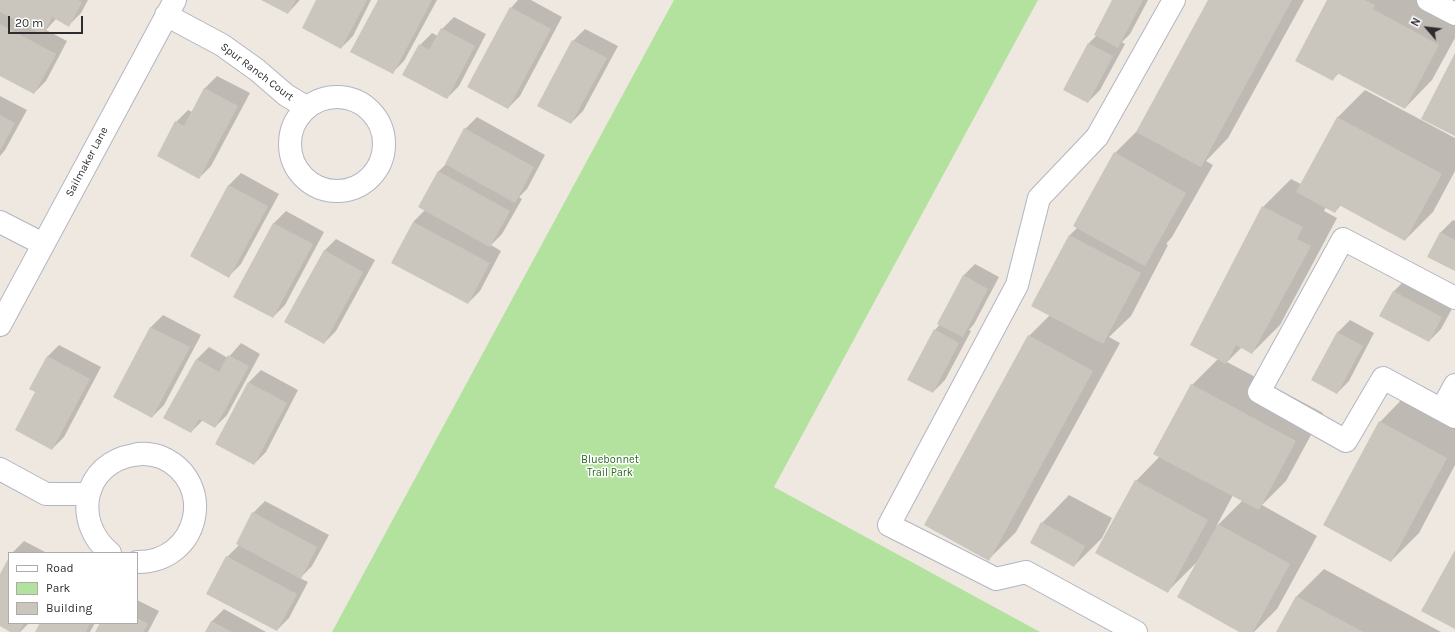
<!DOCTYPE html>
<html>
<head>
<meta charset="utf-8">
<style>
  body { margin:0 }
  #map { position:relative; width:1455px; height:632px; overflow:hidden; background:#eee8e0; font-family:Karla,sans-serif }
  canvas { display:block }
  .legend { position:absolute; left:8px; top:552px; width:130px; height:72px; box-sizing:border-box; background:#fff; border:1px solid #ababab; margin:0; padding:5px 7px; list-style:none; font-size:12px; color:#2d2d2d }
  .legend li { display:flex; align-items:center; gap:8px; height:20px }
  .legend b { width:20px; border:1px solid #ababab }
  .north { position:absolute; left:1407px; top:8px; width:40px; height:40px; -webkit-text-stroke:3px #fff; paint-order:stroke; rotate:298deg; font-size:11px; font-weight:700; line-height:16px; text-align:center; color:#2d2d2d }
  .north::after { content:''; display:block; margin:auto; width:14px; height:18px; background:#2d2d2d; clip-path:polygon(50% 0,100% 100%,50% 72%,0 100%) }
  .scale { position:absolute; left:8px; top:16px; width:75px; height:18px; box-sizing:border-box; border:2px solid #2d2d2d; border-top:0; padding-left:5px; font-size:12px; line-height:14px; white-space:nowrap; color:#2d2d2d; -webkit-text-stroke:3px #fff; paint-order:stroke }
</style>
</head>
<body>
<div id="map">
<canvas width="1455" height="632"></canvas>
<ul class="legend">
<li><b style="height:5px;background:#fff"></b>Road</li>
<li><b style="height:11px;background:#b2e29e"></b>Park</li>
<li><b style="height:11px;background:#cac6be"></b>Building</li>
</ul>
<div class="north">N</div>
<div class="scale">20 m</div>
</div>
<script>
const ctx = document.querySelector('canvas').getContext('2d');
ctx.lineJoin = 'round';
function paint(path, color) { ctx.fillStyle = color; ctx.fill(path, 'evenodd'); }
function strokePath(path, color, width, dash) { ctx.strokeStyle = color; ctx.lineWidth = width; ctx.lineCap = dash ? 'butt' : 'round'; ctx.setLineDash(dash || []); ctx.stroke(path); }
function write(font, color, halo, rows, align = 'center') {
  ctx.font = font + ' Karla,sans-serif'; ctx.lineWidth = 3; ctx.setLineDash([]); ctx.textBaseline = 'middle'; ctx.strokeStyle = halo; ctx.fillStyle = color; for (const [text, x, y, turn = 0] of rows) {
    ctx.save(); ctx.translate(x, y); ctx.rotate((+turn || 0) * Math.PI / 180); ctx.textAlign = isNaN(turn) ? turn : align; if (halo) ctx.strokeText(text, 0, 0); ctx.fillText(text, 0, 0); ctx.restore();
  }
}
paint(new Path2D(`
  M 674,0 L 1038,0 L 774,487 L 1040,632 L 332,632 Z`), '#b2e29e');
paint(new Path2D(`
  M 0,0 L 88,0 L 81,13 L 69,25 L 56,19 L 46,30 L 67,41 L 46,81 L 34,93 L 0,75 Z
  M 263,0 L 300,0 L 288,13 Z
  M 318,0 L 371,0 L 353,36 L 341,48 Z
  M 379,0 L 437,0 L 404,61 L 392,73 Z
  M 518,0 L 531,0 L 562,17 L 520,96 L 508,108 L 511,8 Z
  M 1113,0 L 1148,0 L 1130,34 L 1122,42 L 1125,44 L 1100,90 L 1088,102 L 1065,89 L 1089,43 L 1097,35 Z
  M 1209,0 L 1304,0 L 1228,138 L 1206,161 L 1213,165 L 1172,237 L 1166,244 L 1168,245 L 1131,316 L 1109,337 L 1120,343 L 1016,532 L 988,560 L 1029,336 L 1050,315 L 1032,306 L 1070,235 L 1078,227 L 1115,153 L 1139,129 Z
  M 1329,0 L 1434,0 L 1455,11 L 1455,38 L 1432,80 L 1405,108 L 1339,73 L 1332,80 Z
  M 454,17 L 486,34 L 459,86 L 447,98 L 420,45 L 432,33 L 438,36 L 442,29 Z
  M 585,29 L 618,46 L 583,111 L 571,123 L 573,41 Z
  M 217,76 L 250,93 L 211,166 L 199,178 L 176,122 L 188,110 L 192,112 L 205,88 Z
  M 1365,90 L 1455,138 L 1455,171 L 1433,212 L 1405,240 L 1341,205 L 1335,212 L 1326,207 L 1324,211 L 1337,218 L 1280,325 L 1252,353 L 1242,347 L 1227,362 L 1323,413 L 1286,481 L 1262,505 L 1317,536 L 1277,609 L 1254,632 L 1241,632 L 1197,562 L 1167,592 L 1136,481 L 1160,456 L 1192,385 L 1218,359 L 1263,207 L 1291,179 L 1301,184 L 1338,117 ZM 1233,495 L 1243,500 L 1216,527 Z
  M 0,96 L 27,110 L 5,150 L 0,156 Z
  M 477,117 L 545,155 L 527,189 L 519,197 L 522,199 L 502,234 L 491,245 L 501,251 L 480,291 L 468,303 L 413,222 L 425,210 L 438,172 L 446,164 L 465,129 Z
  M 241,173 L 279,194 L 241,264 L 229,276 L 191,256 L 229,185 Z
  M 286,211 L 324,232 L 285,305 L 273,317 L 235,297 L 274,223 Z
  M 1453,220 L 1455,221 L 1455,270 L 1428,256 L 1441,232 Z
  M 336,239 L 375,260 L 336,331 L 324,343 L 324,251 Z
  M 975,264 L 999,277 L 974,324 L 969,330 L 971,331 L 945,380 L 933,392 L 935,330 L 940,324 L 963,276 Z
  M 1405,280 L 1454,305 L 1441,329 L 1429,341 L 1393,292 Z
  M 163,315 L 201,335 L 164,405 L 152,417 L 114,397 L 151,327 Z
  M 1350,320 L 1374,333 L 1349,381 L 1337,393 L 1338,332 Z
  M 241,343 L 260,354 L 227,415 L 215,427 L 203,420 L 191,432 L 165,418 L 197,359 L 209,347 L 228,358 Z
  M 59,345 L 101,367 L 64,437 L 52,449 L 36,392 L 47,357 Z
  M 261,370 L 298,390 L 266,452 L 254,464 L 216,444 L 249,382 Z
  M 1407,394 L 1455,419 L 1455,465 L 1419,533 L 1391,561 L 1380,422 Z
  M 1069,495 L 1112,518 L 1102,538 L 1074,566 L 1042,523 Z
  M 265,501 L 329,535 L 312,566 L 300,578 L 308,582 L 289,618 L 277,630 L 227,557 L 239,545 L 253,513 Z
  M 24,541 L 47,553 L 12,553 Z
  M 9,559 L 9,623 L 29,623 L 20,632 L 13,632 L 0,625 L 0,576 Z
  M 1324,569 L 1441,632 L 1277,632 L 1297,596 Z
  M 137,600 L 159,611 L 148,632 L 96,632 L 101,623 L 137,623 Z
  M 224,609 L 266,632 L 206,632 L 212,621 Z
  M 41,623 L 95,623 L 90,632 L 36,632 Z`), '#0003');
paint(new Path2D(`
  M 0,0 L 78,0 L 82,2 L 69,27 L 52,17 L 43,35 L 0,12 Z
  M 261,0 L 296,0 L 288,14 Z
  M 316,0 L 367,0 L 341,49 L 302,28 Z
  M 378,0 L 432,0 L 393,74 L 350,52 Z
  M 1112,0 L 1143,0 L 1118,48 L 1094,35 Z
  M 1208,0 L 1292,0 L 1201,167 L 1136,132 Z
  M 1327,0 L 1365,0 L 1375,5 L 1373,9 L 1439,45 L 1405,109 L 1337,73 L 1333,81 L 1295,61 Z
  M 510,7 L 551,29 L 508,109 L 467,87 Z
  M 0,24 L 56,54 L 34,94 L 0,76 Z
  M 441,28 L 475,46 L 447,99 L 402,75 L 419,44 L 429,50 Z
  M 572,40 L 607,58 L 571,124 L 537,106 Z
  M 1088,43 L 1113,56 L 1088,103 L 1063,90 Z
  M 1455,53 L 1455,136 L 1421,119 Z
  M 204,88 L 238,106 L 199,179 L 157,156 L 175,121 L 184,126 Z
  M 0,115 L 15,123 L 0,151 Z
  M 1337,117 L 1442,174 L 1405,241 L 1339,205 L 1335,213 L 1296,192 Z
  M 464,128 L 534,167 L 515,203 L 445,164 Z
  M 1114,152 L 1186,193 L 1145,266 L 1073,226 Z
  M 438,171 L 510,211 L 490,247 L 418,207 Z
  M 228,185 L 268,206 L 229,278 L 190,256 Z
  M 1262,206 L 1303,227 L 1297,239 L 1311,246 L 1252,354 L 1236,345 L 1226,364 L 1190,345 Z
  M 413,222 L 490,263 L 468,304 L 391,263 Z
  M 273,223 L 313,244 L 273,318 L 233,297 Z
  M 1440,232 L 1455,240 L 1455,271 L 1427,257 Z
  M 1069,235 L 1141,273 L 1103,344 L 1031,306 Z
  M 324,250 L 363,272 L 324,344 L 284,322 Z
  M 963,275 L 988,289 L 963,337 L 937,324 Z
  M 1393,291 L 1442,317 L 1429,342 L 1379,316 Z
  M 150,327 L 190,347 L 152,418 L 113,397 Z
  M 934,329 L 959,343 L 933,393 L 907,380 Z
  M 1337,332 L 1363,346 L 1337,394 L 1311,380 Z
  M 1028,335 L 1093,371 L 989,561 L 924,525 Z
  M 228,355 L 249,366 L 215,428 L 199,419 L 191,433 L 163,418 L 196,359 L 219,372 Z
  M 47,356 L 90,379 L 52,450 L 15,430 L 35,392 L 29,389 Z
  M 248,382 L 287,403 L 254,465 L 215,444 Z
  M 1191,384 L 1296,441 L 1259,510 L 1153,454 Z
  M 1379,421 L 1447,458 L 1391,562 L 1323,525 Z
  M 1135,480 L 1208,520 L 1168,593 L 1095,553 Z
  M 252,512 L 317,547 L 301,579 L 236,544 Z
  M 1041,522 L 1085,546 L 1074,567 L 1030,543 Z
  M 1218,524 L 1290,564 L 1253,632 L 1239,632 L 1177,597 Z
  M 1455,550 L 1455,629 L 1421,611 Z
  M 226,556 L 297,594 L 277,631 L 206,594 Z
  M 9,557 L 9,623 L 24,623 L 19,632 L 10,632 L 0,626 L 0,574 Z
  M 1296,596 L 1363,632 L 1276,632 Z
  M 137,618 L 148,624 L 143,632 L 95,632 L 100,623 L 137,623 Z
  M 211,621 L 232,632 L 205,632 Z
  M 40,623 L 90,623 L 86,632 L 35,632 Z`), '#cac6be');
const minor = new Path2D(`
  M 1428,0 L 1455,14
  M 166,15 L 222,45 L 257,70 L 286,95 L 306,107
  M290 144a47 47 0 1 1 94 0a47 47 0 1 1-94 0Z
  M 0,222 L 43,244
  M 1455,298 L 1343,239 L 1259,392 L 1346,441 L 1383,378 L 1455,417
  M 0,325 L 175,0
  M 1442,409 L 1455,385
  M 0,469 L 46,494 L 88,494
  M 110,553 C 72,522 83,463 134,455 C 142,453 152,454 161,457 C 218,482 199,563 137,562
  M 1136,632 L 1026,572 L 996,579 L 889,525 L 1017,285 L 1039,198 L 1097,137 L 1174,0`);
strokePath(minor, '#b3b5c0', 24);
strokePath(minor, '#fff', 22);
write('11px', '#2d2d2d', '#fff', [
  ["Spur Ranch Court",257,72,37],
  ["Sailmaker Lane",87,162,-62]
]);
write('11px', '#296a1d', '#fff', [
  ["Bluebonnet",610,460],
  ["Trail Park",610,473]
]);
</script>
</body>
</html>
